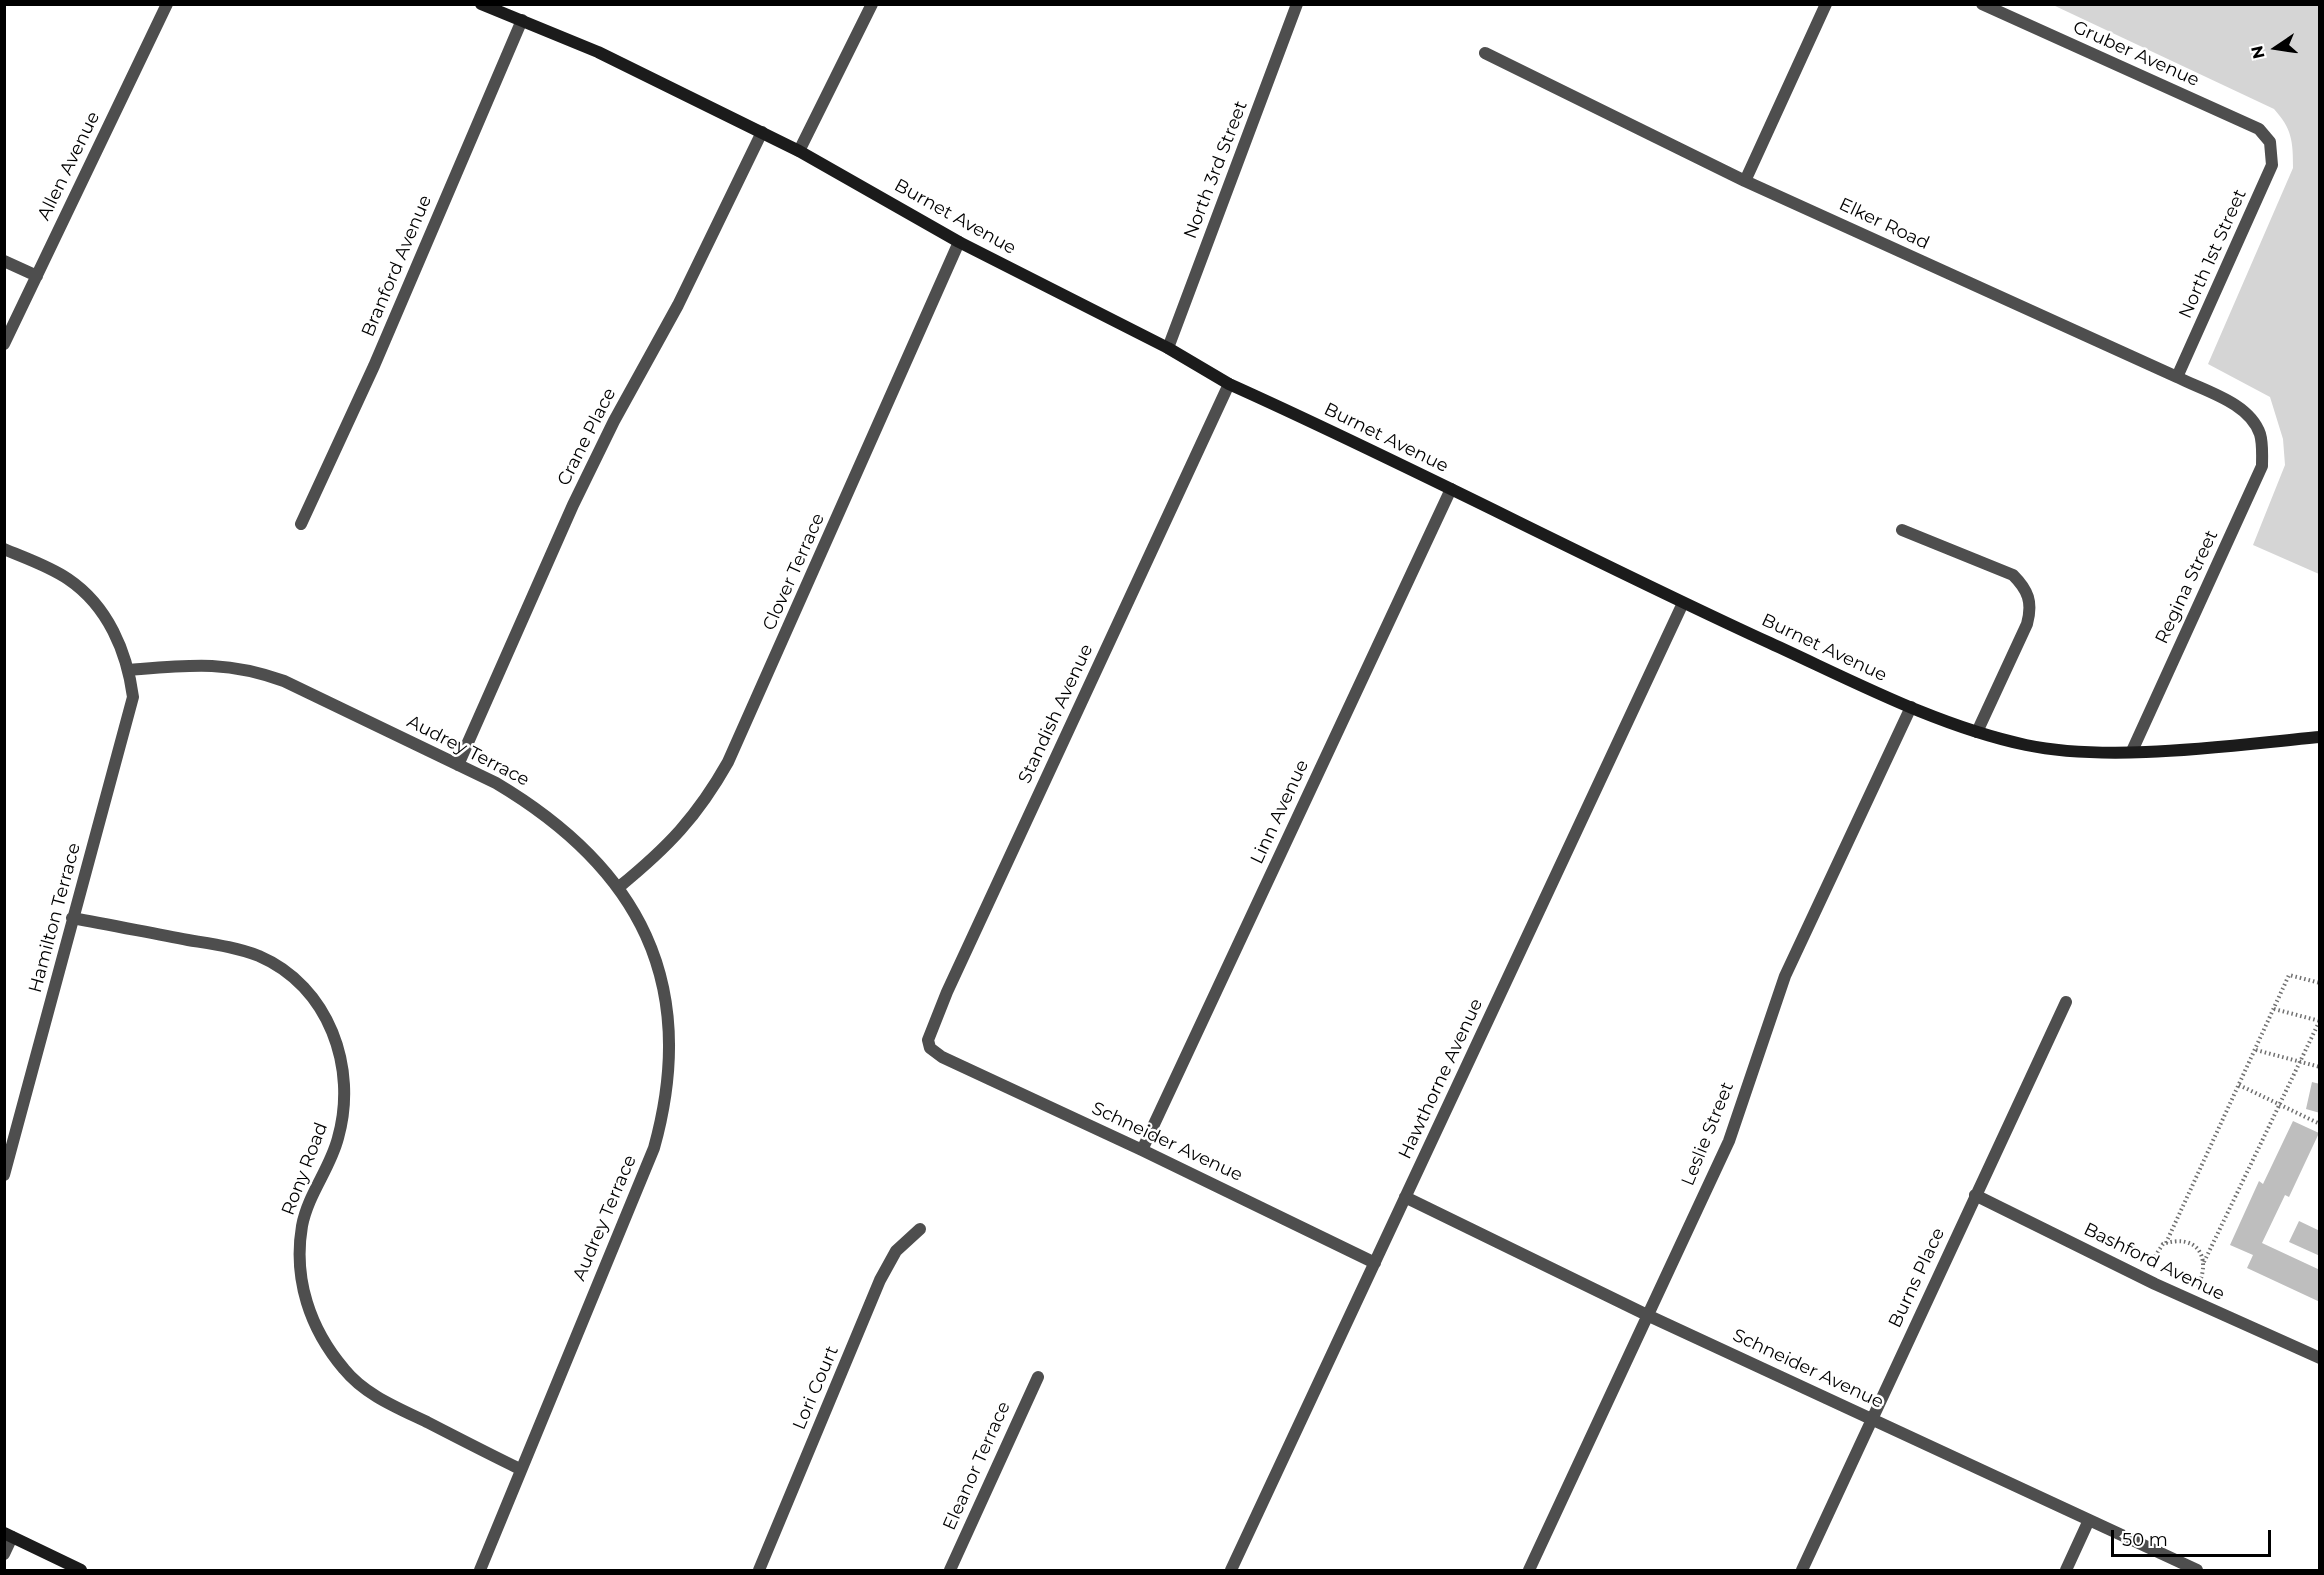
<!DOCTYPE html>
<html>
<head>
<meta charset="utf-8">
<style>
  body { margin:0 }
  #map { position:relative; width:2324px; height:1575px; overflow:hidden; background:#fff; font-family:Montserrat,sans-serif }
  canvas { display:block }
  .frame { position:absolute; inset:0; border:6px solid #000; pointer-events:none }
  .north { position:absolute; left:2246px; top:18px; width:60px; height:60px; -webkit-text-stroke:4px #fff; paint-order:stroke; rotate:257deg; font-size:16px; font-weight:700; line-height:24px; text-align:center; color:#000 }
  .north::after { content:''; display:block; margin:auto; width:21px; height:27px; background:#000; clip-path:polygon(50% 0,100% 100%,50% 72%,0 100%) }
  .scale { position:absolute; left:2111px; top:1530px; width:160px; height:27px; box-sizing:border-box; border:3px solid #000; border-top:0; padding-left:8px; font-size:18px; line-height:21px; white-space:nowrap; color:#000; -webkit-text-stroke:4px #fff; paint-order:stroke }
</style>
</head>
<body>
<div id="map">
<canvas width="2324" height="1575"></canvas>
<div class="frame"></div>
<div class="north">N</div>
<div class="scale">50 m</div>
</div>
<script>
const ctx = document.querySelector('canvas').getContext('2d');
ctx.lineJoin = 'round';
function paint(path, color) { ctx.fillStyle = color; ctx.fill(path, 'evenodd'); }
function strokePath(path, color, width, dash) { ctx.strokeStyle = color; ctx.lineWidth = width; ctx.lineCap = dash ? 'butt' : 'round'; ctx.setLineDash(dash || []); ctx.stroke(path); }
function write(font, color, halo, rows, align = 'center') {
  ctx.font = font + ' Montserrat,sans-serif'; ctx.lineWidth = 5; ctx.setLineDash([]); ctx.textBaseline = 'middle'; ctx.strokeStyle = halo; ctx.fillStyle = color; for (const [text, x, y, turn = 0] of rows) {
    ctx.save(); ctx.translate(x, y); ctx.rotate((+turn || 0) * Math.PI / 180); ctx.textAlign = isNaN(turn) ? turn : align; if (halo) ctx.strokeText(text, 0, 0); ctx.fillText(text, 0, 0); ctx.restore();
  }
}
paint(new Path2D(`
  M 2053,5 L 2319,5 L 2319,574 L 2253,545 L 2285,465 L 2283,439 L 2270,397 L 2208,364 L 2293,168 C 2293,141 2292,129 2274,109 Z`), '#d5d5d5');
paint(new Path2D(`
  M 2312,1082 L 2320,1084 L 2320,1113 L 2306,1109 Z
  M 2293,1121 L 2319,1133 L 2289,1197 L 2285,1195 L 2262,1243 L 2320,1270 L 2320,1302 L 2247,1268 L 2253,1255 L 2230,1245 L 2259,1181 L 2263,1184 Z
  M 2299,1221 L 2320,1231 L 2320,1256 L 2289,1242 Z`), '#bebebe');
strokePath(new Path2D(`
  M 2274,1009 L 2320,1021
  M 2256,1050 L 2320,1067
  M 2239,1085 L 2320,1124
  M 2166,1243 L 2289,975 L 2320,983
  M 2204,1262 L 2320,1020
  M 2150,1264 L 2163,1244 C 2196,1233 2212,1256 2198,1286`), '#707070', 4, [1.5, 3]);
strokePath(new Path2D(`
  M 1982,4 L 2259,129 L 2270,142 L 2272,165 L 2177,377
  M 1485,53 L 1745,181 L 2177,377 C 2204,391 2249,402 2260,434 C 2263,444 2262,456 2262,466 L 2132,751
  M 799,151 L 872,4
  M 1745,181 L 1826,4
  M 4,261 L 37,276
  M 4,344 L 167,4
  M 1168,348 L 1297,4
  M 1229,384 L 947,992 L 928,1040 L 930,1048 L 942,1057 L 1142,1150 L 1375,1263
  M 301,524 L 374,366 L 522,20
  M 1902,530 L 2013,575 C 2028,590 2033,602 2027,624 L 1977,732
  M 4,549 C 25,558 49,566 68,579 C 108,606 127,652 133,697 L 4,1175
  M 129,670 C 189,665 226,660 284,681 L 496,783 C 639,868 700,983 654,1148 L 480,1570
  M 458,765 L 573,505 L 614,421 L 678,305 L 762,132
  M 619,887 C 668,847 697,817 728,762 L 959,242
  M 72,918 C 111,925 150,933 188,940 C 212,944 236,947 259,956 C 329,986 358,1068 338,1138 C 330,1169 308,1194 302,1226 C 293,1279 310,1329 344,1369 C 365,1395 398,1408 427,1422 C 458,1438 489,1454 520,1469
  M 1142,1150 L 1451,489
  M 1975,1195 L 2155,1284 L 2320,1358
  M 1405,1197 L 1647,1315 L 2197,1570
  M 4,1554 L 12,1537
  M 759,1570 L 880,1280 L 896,1251 L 920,1229
  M 950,1570 L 1038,1377
  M 1231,1570 L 1683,603
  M 1529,1570 L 1729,1141 L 1785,976 L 1911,707
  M 1802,1570 L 2066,1002
  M 2066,1570 L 2089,1520`), '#4e4e4e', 12);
strokePath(new Path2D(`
  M 481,4 L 598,52 L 799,151 L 959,242 L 1168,348 L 1229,384 C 1412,466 1589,560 1770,643 C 1853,681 1937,726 2026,745 C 2112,763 2232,745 2320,737
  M 4,1533 L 81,1570`), '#1b1b1b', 12);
write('18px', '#000', '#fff', [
  ["Gruber Avenue",2136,54,24],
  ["Allen Avenue",69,166,-64],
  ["North 3rd Street",1216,170,-69],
  ["Burnet Avenue",955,217,29],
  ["Elker Road",1884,224,25],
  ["North 1st Street",2213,254,-66],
  ["Branford Avenue",397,266,-67],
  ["Crane Place",587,437,-63],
  ["Burnet Avenue",1386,438,26],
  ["Clover Terrace",794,572,-66],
  ["Regina Street",2187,587,-65],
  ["Burnet Avenue",1824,648,25],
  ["Standish Avenue",1056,714,-65],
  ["Audrey Terrace",468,751,27],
  ["Linn Avenue",1280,812,-65],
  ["Hamilton Terrace",55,918,-75],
  ["Hawthorne Avenue",1441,1079,-65],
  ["Leslie Street",1708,1134,-68],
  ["Schneider Avenue",1167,1142,25],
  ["Rony Road",305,1169,-69],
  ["Audrey Terrace",605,1218,-67],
  ["Bashford Avenue",2154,1262,26],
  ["Burns Place",1917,1278,-65],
  ["Schneider Avenue",1808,1369,25],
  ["Lori Court",816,1388,-67],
  ["Eleanor Terrace",977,1466,-66]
]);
</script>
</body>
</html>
